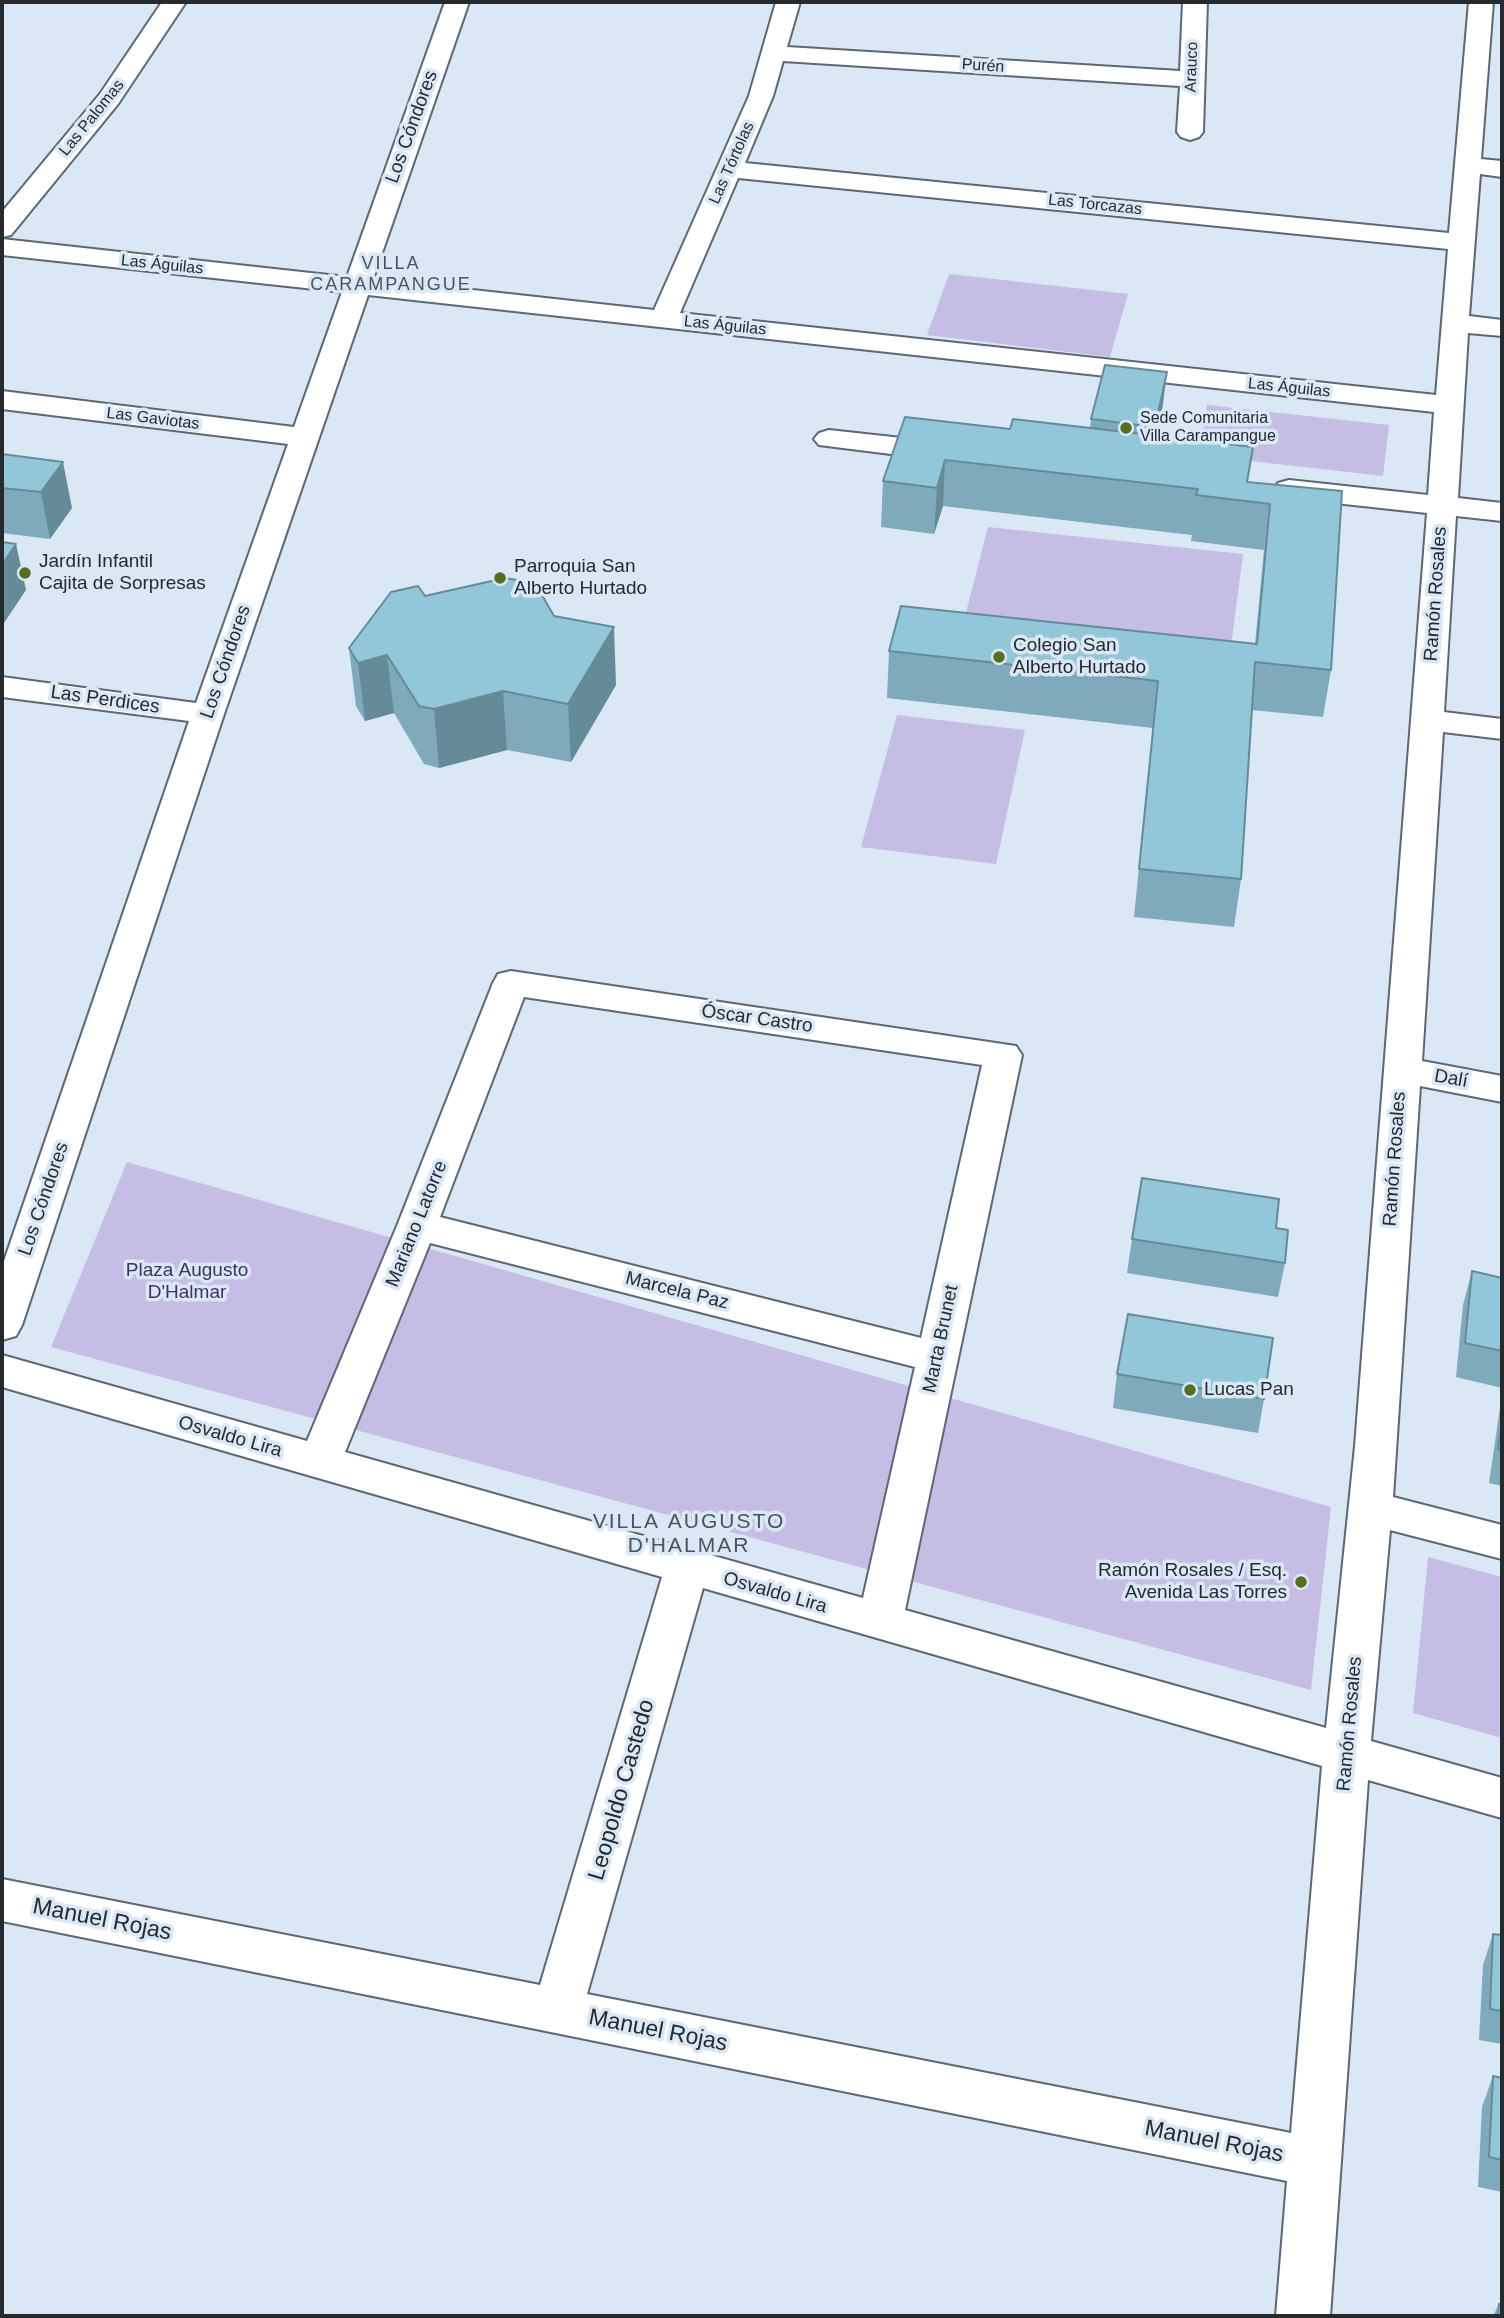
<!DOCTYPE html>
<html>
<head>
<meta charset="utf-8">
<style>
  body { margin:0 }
  #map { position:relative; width:1504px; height:2318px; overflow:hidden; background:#dae7f4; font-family:Helvetica,sans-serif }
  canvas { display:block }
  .frame { position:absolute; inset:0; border:4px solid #252a2f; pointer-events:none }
</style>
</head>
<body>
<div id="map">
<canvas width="1504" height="2318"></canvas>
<div class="frame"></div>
</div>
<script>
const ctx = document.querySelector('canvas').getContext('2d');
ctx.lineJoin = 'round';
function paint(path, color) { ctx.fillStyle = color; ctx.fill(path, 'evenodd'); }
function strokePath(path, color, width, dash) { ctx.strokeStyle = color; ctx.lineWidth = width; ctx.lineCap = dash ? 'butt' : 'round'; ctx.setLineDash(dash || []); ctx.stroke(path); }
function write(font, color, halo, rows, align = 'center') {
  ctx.font = font + ' Helvetica,sans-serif'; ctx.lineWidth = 7; ctx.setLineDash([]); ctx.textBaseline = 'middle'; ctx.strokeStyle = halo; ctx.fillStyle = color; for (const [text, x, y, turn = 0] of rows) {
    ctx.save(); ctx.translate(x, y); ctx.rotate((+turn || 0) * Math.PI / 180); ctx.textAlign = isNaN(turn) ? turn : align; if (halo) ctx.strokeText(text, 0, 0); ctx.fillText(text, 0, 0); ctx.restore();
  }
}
paint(new Path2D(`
  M 949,274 L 1128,294 L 1110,357 L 927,335 Z
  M 1207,405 L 1389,425 L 1383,476 L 1198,455 Z
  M 988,527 L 1243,554 L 1230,654 L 963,624 Z
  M 897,715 L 1025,730 L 996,864 L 861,847 Z
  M 127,1162 L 1331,1507 L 1311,1690 L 51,1347 Z
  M 1428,1557 L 1502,1577 L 1502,1738 L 1413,1713 Z`), '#c6bde4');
const minor = new Path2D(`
  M 162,2 L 186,2 L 118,104 L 11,235 L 2,237 L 2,212 L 100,94 Z
  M 445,2 L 469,2 L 373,279 L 654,310 L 749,96 L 776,2 L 800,2 L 787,47 L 1180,71 L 1183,2 L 1207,2 L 1203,132 L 1199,137 L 1190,140 L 1181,137 L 1177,132 L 1180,86 L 783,61 L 773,96 L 745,163 L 1449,233 L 1469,2 L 1493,2 L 1481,159 L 1502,161 L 1502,177 L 1480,174 L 1469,316 L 1502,320 L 1502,336 L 1468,333 L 1458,498 L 1502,503 L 1502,521 L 1456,516 L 1444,712 L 1502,719 L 1502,739 L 1443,732 L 1422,1061 L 1502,1076 L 1502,1102 L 1420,1086 L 1393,1497 L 1502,1525 L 1502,1559 L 1390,1530 L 1371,1741 L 1502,1778 L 1502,1818 L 1368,1780 L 1330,2316 L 1276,2316 L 1287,2181 L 2,1921 L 2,1879 L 540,1985 L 662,1577 L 2,1387 L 2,1355 L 307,1441 L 397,1226 L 493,983 L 498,974 L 511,971 L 1016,1046 L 1022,1055 L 905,1610 L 1326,1728 L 1355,1446 L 1427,513 L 1289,498 L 1278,495 L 1274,489 L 1278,483 L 1289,480 L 1428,495 L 1434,412 L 368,295 L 224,714 L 22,1325 L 16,1336 L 2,1340 L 2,1267 L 189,721 L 2,697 L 2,677 L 196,703 L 288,444 L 2,409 L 2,391 L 294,427 L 342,292 L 2,255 L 2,239 L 347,277 ZM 738,178 L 1448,249 L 1436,395 L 680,313 ZM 524,997 L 982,1065 L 921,1338 L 440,1217 ZM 430,1243 L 915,1367 L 863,1598 L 345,1452 ZM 703,1588 L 1322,1766 L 1291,2133 L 587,1994 Z
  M 829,430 L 947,443 L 957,446 L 962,452 L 957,458 L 947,461 L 819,445 L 814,439 L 819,433 Z`);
strokePath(minor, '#5c6874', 4);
paint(minor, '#fff');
paint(new Path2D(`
  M 1163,404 L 1156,436 L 1248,482 L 1342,491 L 1331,670 L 1323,717 L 1252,710 L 1241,879 L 1234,927 L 1134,917 L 1153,728 L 887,698 L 889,651 L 1255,644 L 1264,550 L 1191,541 L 1192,535 L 943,506 L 934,534 L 881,527 L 883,481 L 1010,429 L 1090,428 L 1091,419 Z
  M 2,454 L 72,508 L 50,539 L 2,533 Z
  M 425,596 L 554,616 L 616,685 L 571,762 L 507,750 L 439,768 L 424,764 L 394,713 L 365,721 L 356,706 L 349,648 Z
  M 1276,1228 L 1285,1263 L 1278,1297 L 1127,1273 L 1132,1239 Z
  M 1472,1271 L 1502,1278 L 1502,1388 L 1456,1377 L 1463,1305 Z
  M 1117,1374 L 1264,1399 L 1258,1433 L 1113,1408 Z
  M 1502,1394 L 1502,1486 L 1489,1483 Z
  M 1493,1934 L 1502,1935 L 1502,2044 L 1479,2040 L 1483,1965 Z
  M 1493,2076 L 1502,2078 L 1502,2192 L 1478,2187 L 1482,2107 Z
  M 1499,2304 L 1502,2316 L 1493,2316 Z`), '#7eaabb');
paint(new Path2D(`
  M 1167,372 L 1163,404 L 1151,459 L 1155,427 Z
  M 945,460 L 943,506 L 934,534 L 937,488 Z
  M 63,462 L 72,508 L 50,539 L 41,492 Z
  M 16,544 L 26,590 L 2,626 L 2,565 Z
  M 614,627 L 616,685 L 571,762 L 568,704 Z
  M 387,655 L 394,713 L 365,721 L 358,663 Z
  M 503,691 L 507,750 L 439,768 L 434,709 Z`), '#668b98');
const building = new Path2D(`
  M 1105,365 L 1167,372 L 1155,427 L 1091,419 Z
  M 905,417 L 1010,429 L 1013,419 L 1253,447 L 1247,482 L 1342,491 L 1331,670 L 1255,662 L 1241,879 L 1139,869 L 1158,681 L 889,651 L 901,606 L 1257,644 L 1270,504 L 1196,495 L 1198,489 L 945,460 L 937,488 L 883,481 Z
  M 2,454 L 63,462 L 41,492 L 2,488 Z
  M 2,542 L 16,544 L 2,565 Z
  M 505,578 L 535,583 L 554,616 L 614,627 L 568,704 L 503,691 L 434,709 L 419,706 L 387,655 L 358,663 L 349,648 L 391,592 L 418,586 L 425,596 Z
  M 1142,1178 L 1279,1199 L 1276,1228 L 1288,1230 L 1285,1263 L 1132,1239 Z
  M 1472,1271 L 1502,1278 L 1502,1351 L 1465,1343 Z
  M 1128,1314 L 1273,1338 L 1264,1399 L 1117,1374 Z
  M 1502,1422 L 1502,1450 L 1498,1449 Z
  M 1493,1934 L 1502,1935 L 1502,2011 L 1490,2009 Z
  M 1493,2076 L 1502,2078 L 1502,2160 L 1489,2157 Z
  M 1499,2304 L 1502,2304 L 1502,2316 L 1498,2316 Z`);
paint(building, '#92c6d9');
strokePath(building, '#668b98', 2);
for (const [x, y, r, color] of [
  [1126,428,7,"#556e20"],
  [25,573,7,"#556e20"],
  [500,578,7,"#556e20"],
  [999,657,7,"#556e20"],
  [1190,1390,7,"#556e20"],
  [1301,1582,7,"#556e20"]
]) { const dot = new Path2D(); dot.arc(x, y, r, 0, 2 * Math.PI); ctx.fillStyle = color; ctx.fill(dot); strokePath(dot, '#dae7f4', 2.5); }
write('16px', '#252a2f', '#dae7f4', [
  ["Purén",983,66,4],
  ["Arauco",1192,67,-88],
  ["Las Palomas",92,118,-51],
  ["Las Tórtolas",732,163,-66],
  ["Las Torcazas",1095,205,6],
  ["Las Águilas",162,265,6],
  ["Las Águilas",725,326,6],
  ["Las Águilas",1289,388,6],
  ["Las Gaviotas",153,419,7]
]);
write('16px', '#252a2f', '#dae7f4', [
  ["Sede Comunitaria",1140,419],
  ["Villa Carampangue",1140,437]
], 'left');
ctx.letterSpacing = '2px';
write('18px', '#49545f', '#dae7f4', [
  ["VILLA",391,264],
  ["CARAMPANGUE",391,285]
]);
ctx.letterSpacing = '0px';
write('19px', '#252a2f', '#dae7f4', [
  ["Los Cóndores",412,127,-70],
  ["Ramón Rosales",1436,594,-86],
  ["Los Cóndores",226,662,-71],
  ["Las Perdices",105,700,8],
  ["Óscar Castro",757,1019,8],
  ["Dalí",1451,1079,10],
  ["Ramón Rosales",1395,1159,-86],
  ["Los Cóndores",44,1199,-71],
  ["Mariano Latorre",417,1224,-68],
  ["Marcela Paz",677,1291,14],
  ["Marta Brunet",941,1339,-78],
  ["Osvaldo Lira",230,1437,16],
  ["Osvaldo Lira",775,1593,16],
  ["Ramón Rosales",1350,1724,-85]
]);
write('19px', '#252a2f', '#dae7f4', [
  ["Jardín Infantil",39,562],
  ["Cajita de Sorpresas",39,584],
  ["Parroquia San",514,567],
  ["Alberto Hurtado",514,589],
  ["Colegio San",1013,646],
  ["Alberto Hurtado",1013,668],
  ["Lucas Pan",1204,1390],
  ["Ramón Rosales / Esq.",1287,1571,"right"],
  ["Avenida Las Torres",1287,1593,"right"]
], 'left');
write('19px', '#413166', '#dae7f4', [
  ["Plaza Augusto",187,1271],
  ["D'Halmar",187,1293]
]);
ctx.letterSpacing = '2px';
write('21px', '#49545f', '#dae7f4', [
  ["VILLA AUGUSTO",689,1522],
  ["D'HALMAR",689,1546]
]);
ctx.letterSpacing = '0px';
write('23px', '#252a2f', '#dae7f4', [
  ["Leopoldo Castedo",622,1790,-74],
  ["Manuel Rojas",102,1920,11],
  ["Manuel Rojas",658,2031,11],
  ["Manuel Rojas",1214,2142,11]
]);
</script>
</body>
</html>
